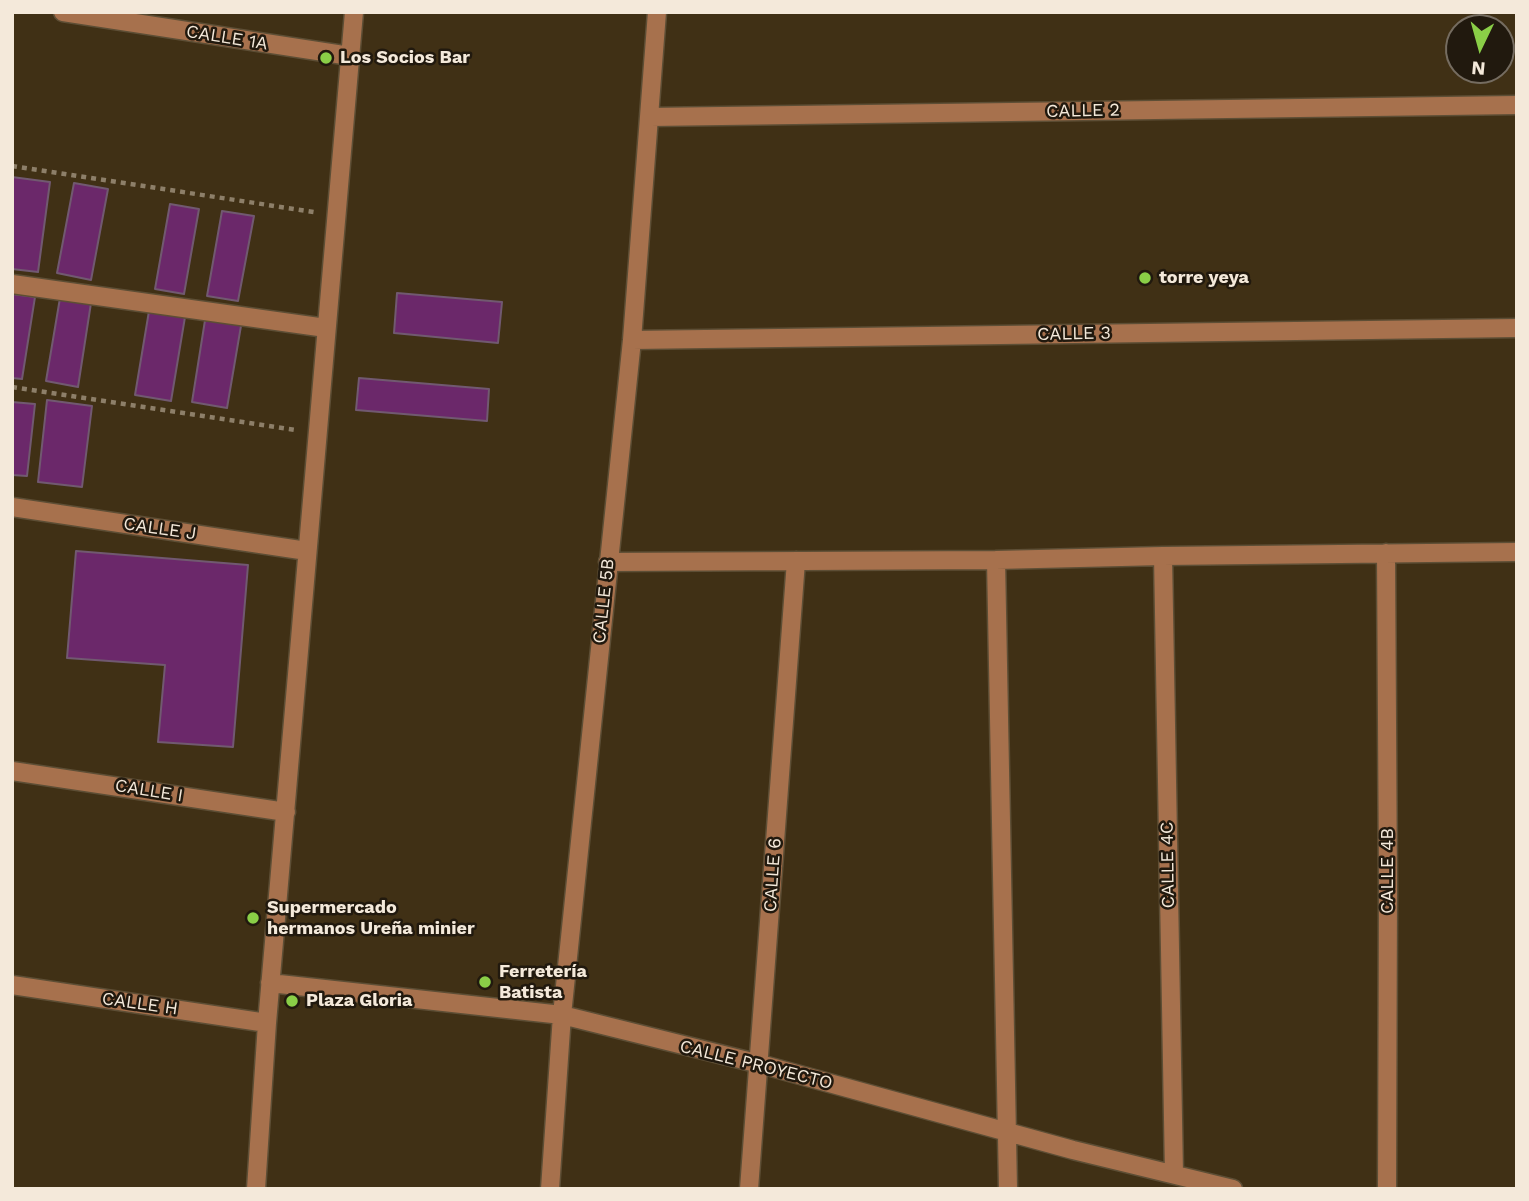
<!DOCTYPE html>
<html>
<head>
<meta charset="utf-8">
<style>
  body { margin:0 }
  #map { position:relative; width:1529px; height:1201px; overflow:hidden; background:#403015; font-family:"Work Sans",sans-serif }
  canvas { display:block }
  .frame { position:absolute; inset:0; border:14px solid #f4e9da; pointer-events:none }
  .north { position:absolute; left:1445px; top:14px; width:70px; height:70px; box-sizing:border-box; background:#21190e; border:2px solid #756c60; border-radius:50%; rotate:185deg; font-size:19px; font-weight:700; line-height:28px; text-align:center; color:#f4e9da }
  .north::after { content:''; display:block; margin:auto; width:24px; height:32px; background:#8ace47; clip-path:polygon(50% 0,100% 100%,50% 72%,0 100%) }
</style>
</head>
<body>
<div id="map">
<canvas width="1529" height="1201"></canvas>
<div class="frame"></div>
<div class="north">N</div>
</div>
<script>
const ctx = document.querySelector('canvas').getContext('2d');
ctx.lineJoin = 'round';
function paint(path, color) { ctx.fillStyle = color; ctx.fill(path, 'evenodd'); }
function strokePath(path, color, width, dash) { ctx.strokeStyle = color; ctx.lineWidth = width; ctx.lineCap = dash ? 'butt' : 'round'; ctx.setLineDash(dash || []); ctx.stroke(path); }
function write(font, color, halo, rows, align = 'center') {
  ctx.font = font + ' "Work Sans",sans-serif'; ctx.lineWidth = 5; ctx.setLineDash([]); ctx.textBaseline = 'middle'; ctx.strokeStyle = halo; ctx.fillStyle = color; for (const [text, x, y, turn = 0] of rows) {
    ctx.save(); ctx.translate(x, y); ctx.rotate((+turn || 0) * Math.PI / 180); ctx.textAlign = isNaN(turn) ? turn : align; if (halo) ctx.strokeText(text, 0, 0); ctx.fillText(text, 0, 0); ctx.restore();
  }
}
const building = new Path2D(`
  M 12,177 L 50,182 L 38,272 L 12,269 Z
  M 74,183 L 108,189 L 91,280 L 57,273 Z
  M 170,204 L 199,209 L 184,294 L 155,289 Z
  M 222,211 L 254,216 L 238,301 L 207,296 Z
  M 397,293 L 502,302 L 498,343 L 394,333 Z
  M 12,294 L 35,297 L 22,379 L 12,378 Z
  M 60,298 L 91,303 L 78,387 L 46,381 Z
  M 150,305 L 186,311 L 171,401 L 135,395 Z
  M 206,314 L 242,320 L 227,408 L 192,402 Z
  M 359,378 L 489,389 L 487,421 L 356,410 Z
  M 47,400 L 92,406 L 82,487 L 38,482 Z
  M 12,402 L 35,404 L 27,476 L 12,475 Z
  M 76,551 L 248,565 L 233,747 L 158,742 L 165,665 L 67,658 Z`);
paint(building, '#6b286a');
strokePath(building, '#715970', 2);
const minor = new Path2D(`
  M 63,12 L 350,56
  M 650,117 L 1517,105
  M 12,284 L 326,328
  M 632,340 L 1517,328
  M 12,507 L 307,551
  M 1386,553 L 1388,888 L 1387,1189
  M 1163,556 L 1174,1174
  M 996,560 L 1008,1189
  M 608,562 L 996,560 L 1163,556 L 1517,552
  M 12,771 L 286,812
  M 270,983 L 562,1015 L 760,1064 L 1073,1150 L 1233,1189
  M 12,985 L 267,1023
  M 256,1189 L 267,1023 L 354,12
  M 550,1189 L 562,1015 L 632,340 L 657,12
  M 749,1189 L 796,561`);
strokePath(minor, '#5d4e35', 21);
strokePath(new Path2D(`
  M 12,166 L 314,212
  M 12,387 L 296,430`), '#8d7f69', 4.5, [5, 5]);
strokePath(minor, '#a7714d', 18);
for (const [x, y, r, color] of [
  [326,58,7,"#8ace47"],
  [1145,278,7,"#8ace47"],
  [253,918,7,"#8ace47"],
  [485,982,7,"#8ace47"],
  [292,1001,7,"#8ace47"]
]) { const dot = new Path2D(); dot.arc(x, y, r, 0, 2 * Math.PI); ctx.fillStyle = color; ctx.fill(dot); strokePath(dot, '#21190e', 2.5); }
write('18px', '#f4e9da', '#21190e', [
  ["CALLE 1A",227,38,9],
  ["CALLE 2",1083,111,-1],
  ["CALLE 3",1074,334,-1],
  ["CALLE J",160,529,8],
  ["CALLE 5B",604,601,-84],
  ["CALLE I",149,791,9],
  ["CALLE 4C",1168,865,-91],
  ["CALLE 4B",1388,871,-90],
  ["CALLE 6",773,875,-86],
  ["CALLE H",140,1004,8],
  ["CALLE PROYECTO",756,1065,14]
]);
write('bold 18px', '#f4e9da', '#21190e', [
  ["Los Socios Bar",340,58],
  ["torre yeya",1159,278],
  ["Supermercado",267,908],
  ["hermanos Ureña minier",267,929],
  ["Ferretería",499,972],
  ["Batista",499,993],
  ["Plaza Gloria",306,1001]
], 'left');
</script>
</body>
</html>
